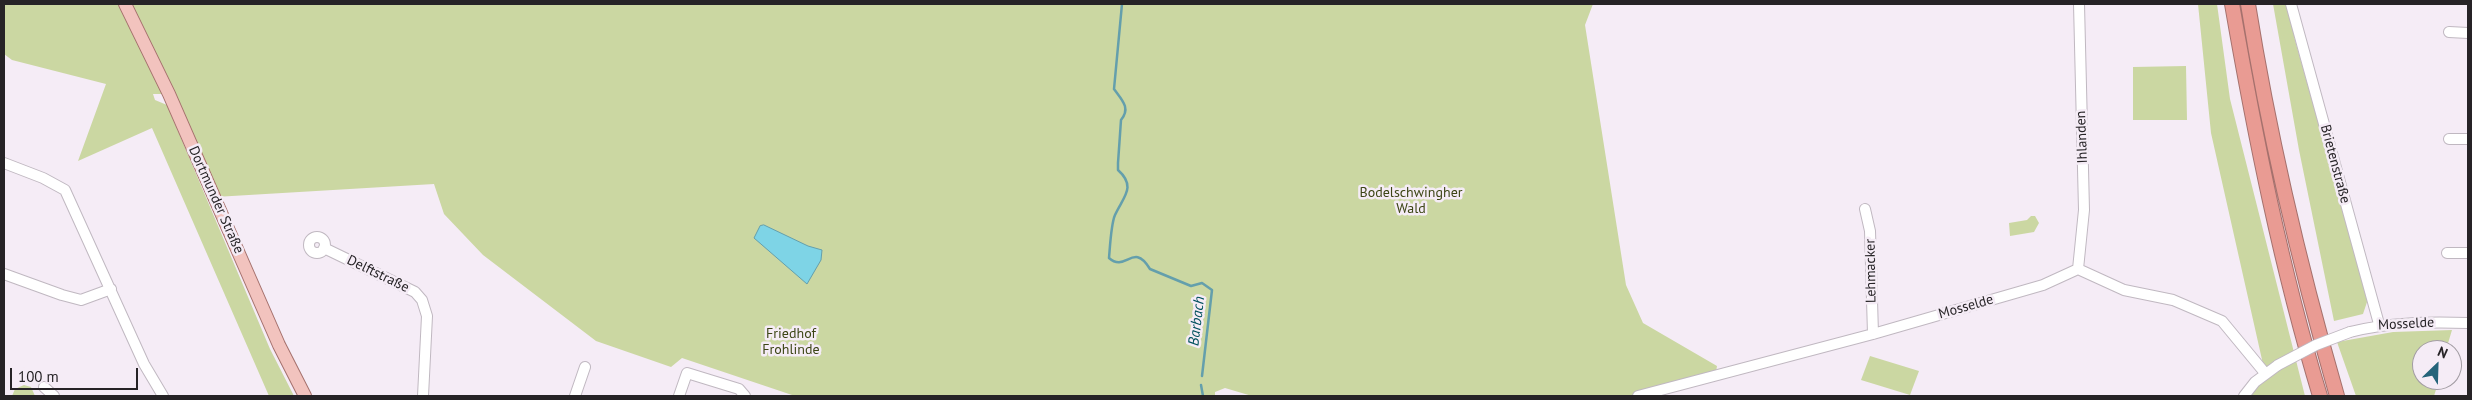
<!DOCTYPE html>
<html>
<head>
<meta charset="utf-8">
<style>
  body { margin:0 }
  #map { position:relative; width:2472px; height:400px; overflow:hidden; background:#f5ecf6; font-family:"PT Sans",sans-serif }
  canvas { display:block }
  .frame { position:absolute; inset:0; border:5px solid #262326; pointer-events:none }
  .north { position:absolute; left:2412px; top:340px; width:50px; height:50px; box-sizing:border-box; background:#f5ecf6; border:1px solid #a29ca3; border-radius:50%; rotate:24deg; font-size:14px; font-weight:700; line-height:20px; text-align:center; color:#262326 }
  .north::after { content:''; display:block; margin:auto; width:18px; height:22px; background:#25647a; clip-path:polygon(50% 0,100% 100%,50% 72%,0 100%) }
  .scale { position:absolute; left:10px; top:368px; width:128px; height:22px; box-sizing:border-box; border:2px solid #262326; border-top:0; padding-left:6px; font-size:15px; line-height:18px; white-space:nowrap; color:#262326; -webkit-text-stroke:4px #f5ecf6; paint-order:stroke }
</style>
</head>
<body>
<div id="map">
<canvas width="2472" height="400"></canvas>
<div class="frame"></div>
<div class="north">N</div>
<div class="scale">100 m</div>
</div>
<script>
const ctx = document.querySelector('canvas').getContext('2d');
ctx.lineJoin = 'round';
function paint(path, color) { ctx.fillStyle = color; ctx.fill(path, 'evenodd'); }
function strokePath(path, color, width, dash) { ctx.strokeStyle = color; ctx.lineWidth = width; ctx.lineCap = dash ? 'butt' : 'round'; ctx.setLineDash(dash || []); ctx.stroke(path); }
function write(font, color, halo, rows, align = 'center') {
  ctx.font = font + ' "PT Sans",sans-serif'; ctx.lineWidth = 5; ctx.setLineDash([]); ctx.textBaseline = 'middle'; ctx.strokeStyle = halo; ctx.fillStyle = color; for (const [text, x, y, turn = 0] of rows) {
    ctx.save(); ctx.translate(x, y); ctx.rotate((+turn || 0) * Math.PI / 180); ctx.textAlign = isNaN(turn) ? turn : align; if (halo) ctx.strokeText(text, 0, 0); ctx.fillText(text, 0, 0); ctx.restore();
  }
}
paint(new Path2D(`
  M 4,4 L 1593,4 L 1585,25 L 1626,285 L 1643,323 L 1717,366 L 1716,372 L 1629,396 L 1252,396 L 1225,388 L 1215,392 L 1215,396 L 795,396 L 682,358 L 671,367 L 596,341 L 483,255 L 444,214 L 434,184 L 215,197 L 169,94 L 153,94 L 155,100 L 167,105 L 270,349 L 294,396 L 269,396 L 152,128 L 78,161 L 106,84 L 12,60 L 4,54 Z
  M 2198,4 L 2217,4 L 2230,99 L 2305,396 L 2244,396 L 2265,373 L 2211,133 Z
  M 2273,4 L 2288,4 L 2295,40 L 2368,299 L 2363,314 L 2334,321 L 2299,150 Z
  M 2186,66 L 2187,120 L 2133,120 L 2133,67 Z
  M 2031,216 L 2035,216 L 2039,223 L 2034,232 L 2010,236 L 2009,223 L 2027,220 Z
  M 2452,330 L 2446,350 L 2422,350 L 2422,380 L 2439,380 L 2434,396 L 2356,396 L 2337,342 L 2393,332 Z
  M 1870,356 L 1919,371 L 1910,395 L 1861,380 Z
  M 24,385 L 31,387 L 35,396 L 12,396 L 15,389 Z`), '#cbd7a2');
const water = new Path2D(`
  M 764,225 L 808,246 L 822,250 L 821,260 L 807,284 L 754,238 L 760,226 Z`);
paint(water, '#7ed4e6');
strokePath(water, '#649fac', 1);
strokePath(new Path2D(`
  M 1122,4 L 1114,89 C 1122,100 1131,108 1121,120 L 1118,163 L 1118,170 C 1137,187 1123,197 1115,215 C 1111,224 1110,247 1109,258 C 1126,273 1133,241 1150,269 L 1191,286 L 1202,283 L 1212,290 L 1202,376
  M 1201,385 L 1203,396`), '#649fac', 2.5);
const minor = new Path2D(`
  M 2291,4 L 2379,324
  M 2449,32 L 2468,33
  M 2449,139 L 2468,139
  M 4,163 L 43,178 L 65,190 L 144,364 L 163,396
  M 1865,209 L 1870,231 L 1873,334
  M309 245a8 8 0 1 1 16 0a8 8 0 1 1-16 0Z
  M 324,248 L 415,292 L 422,300 L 427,316 L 423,396
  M 2447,253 L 2468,253
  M 2078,269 L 2084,210 L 2079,4
  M 2078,269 L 2124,290 L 2173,300 L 2222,321 L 2265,373
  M 4,274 L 62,295 L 81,300 L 111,289
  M 2350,332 C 2390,322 2427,322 2468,323
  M 44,387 L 54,396
  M 575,396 L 585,367
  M 679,396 L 687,373 L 739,389 L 745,396
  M 1638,396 L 1873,334 L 2043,285 L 2078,269
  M 2244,396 L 2255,382 L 2278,365`);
const major = new Path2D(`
  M 125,4 L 169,94 L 279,345 L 305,396`);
const highway = new Path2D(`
  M 2232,4 C 2255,136 2281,267 2320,396
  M 2248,4 C 2269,136 2300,267 2337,396`);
strokePath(minor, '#c0b8c1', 12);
strokePath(major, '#a5716d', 14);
strokePath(highway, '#a5716d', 16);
strokePath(minor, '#fff', 10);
strokePath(major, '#f2c3be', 12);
strokePath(highway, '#e99b93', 14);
const minorBridge = new Path2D(`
  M 2278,365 L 2316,345 L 2350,332`);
strokePath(minorBridge, '#c0b8c1', 12, []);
strokePath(minorBridge, '#fff', 10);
write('14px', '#262326', '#f5ecf6', [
  ["Ihlanden",2082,137,-92],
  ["Brietenstraße",2335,164,75],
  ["Dortmunder Straße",216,200,66],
  ["Lehmacker",1871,271,-91],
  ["Delftstraße",378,274,26],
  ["Mosselde",1966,307,-16],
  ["Mosselde",2406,324,-3]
]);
write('14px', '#3c4515', '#f5ecf6', [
  ["Bodelschwingher",1411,193],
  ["Wald",1411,209],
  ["Friedhof",791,334],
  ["Frohlinde",791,350]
]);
write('italic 15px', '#00515e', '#f5ecf6', [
  ["Barbach",1197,321,-83]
]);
</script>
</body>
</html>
